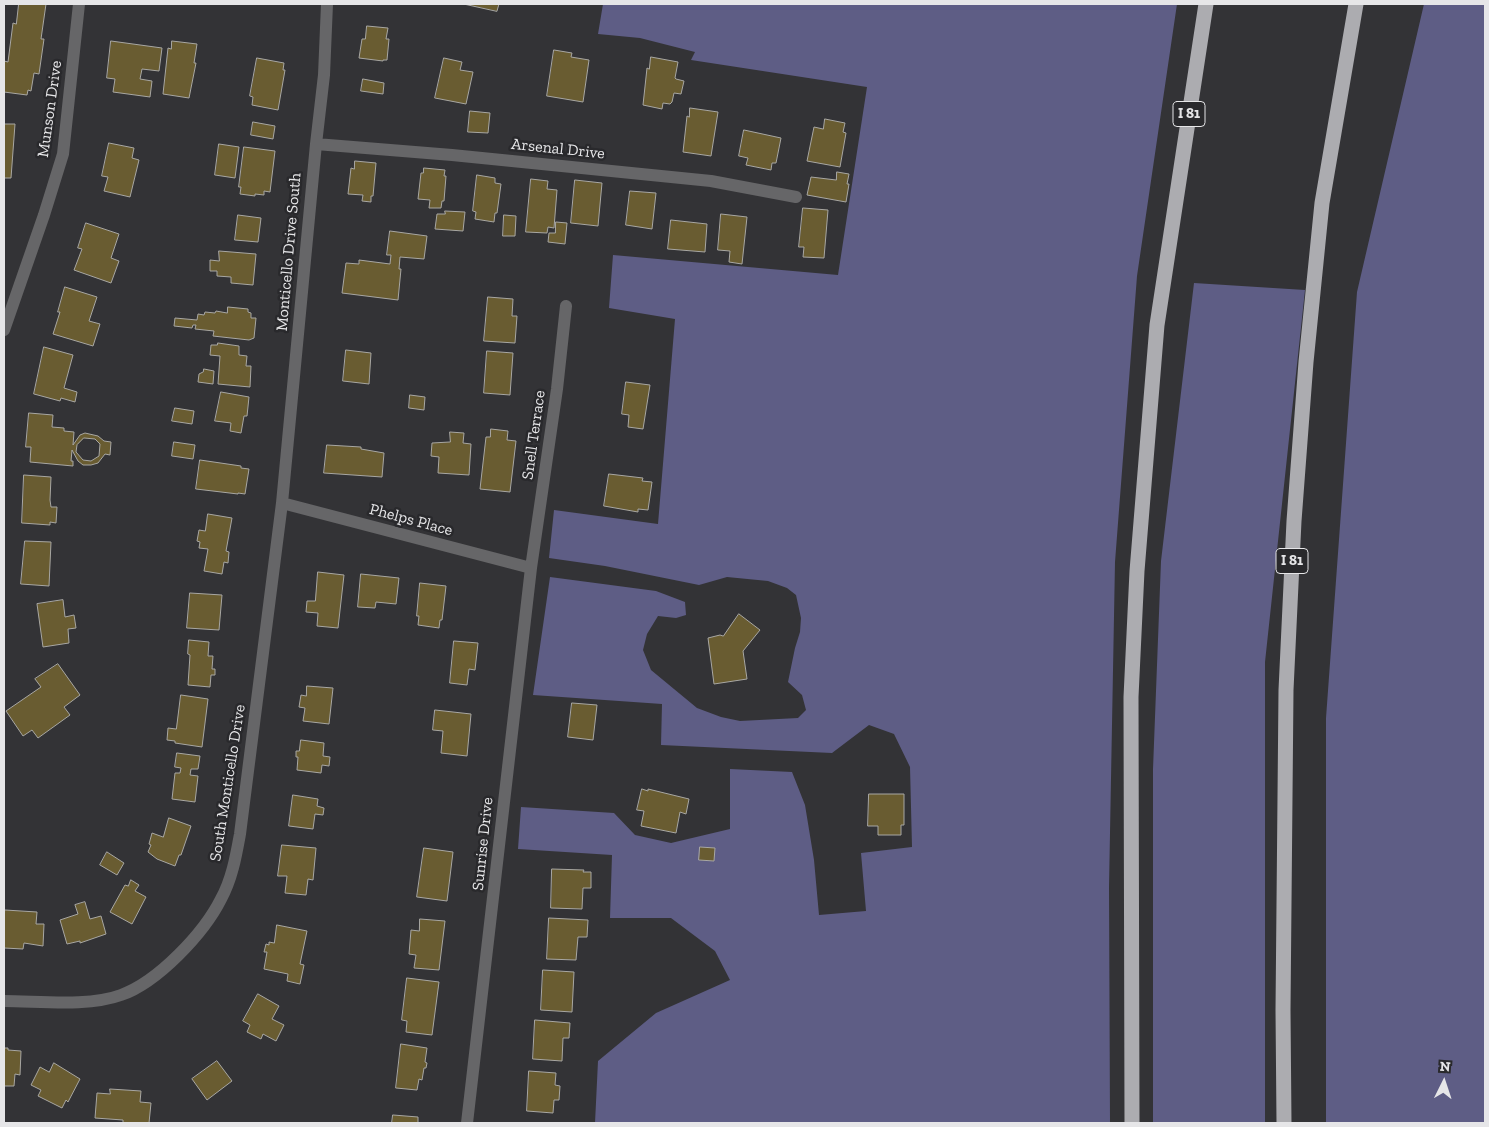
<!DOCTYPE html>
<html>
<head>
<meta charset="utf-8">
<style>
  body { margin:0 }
  #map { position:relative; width:1489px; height:1127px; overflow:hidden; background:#333336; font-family:"Zilla Slab",serif }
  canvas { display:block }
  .frame { position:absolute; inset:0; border:5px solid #e6e6e8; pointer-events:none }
  .north { position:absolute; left:1419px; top:1057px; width:50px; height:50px; -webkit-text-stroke:4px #29292c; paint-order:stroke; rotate:4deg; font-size:14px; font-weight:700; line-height:20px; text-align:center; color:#e6e6e8 }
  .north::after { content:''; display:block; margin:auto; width:18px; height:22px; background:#e6e6e8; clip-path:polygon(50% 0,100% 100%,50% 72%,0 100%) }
</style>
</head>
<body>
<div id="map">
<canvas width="1489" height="1127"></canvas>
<div class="frame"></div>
<div class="north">N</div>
</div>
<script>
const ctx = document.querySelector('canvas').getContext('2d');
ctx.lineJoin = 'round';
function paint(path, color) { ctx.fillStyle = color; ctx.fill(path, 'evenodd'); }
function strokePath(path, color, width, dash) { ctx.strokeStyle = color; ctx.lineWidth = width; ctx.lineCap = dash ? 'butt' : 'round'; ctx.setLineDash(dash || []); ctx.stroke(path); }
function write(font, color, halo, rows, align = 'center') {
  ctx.font = font + ' "Zilla Slab",serif'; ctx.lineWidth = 5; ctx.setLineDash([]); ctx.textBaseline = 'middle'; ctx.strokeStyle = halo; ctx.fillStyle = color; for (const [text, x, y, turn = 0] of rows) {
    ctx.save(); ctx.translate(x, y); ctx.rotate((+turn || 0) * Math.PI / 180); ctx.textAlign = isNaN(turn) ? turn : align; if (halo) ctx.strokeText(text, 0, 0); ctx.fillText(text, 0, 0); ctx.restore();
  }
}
paint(new Path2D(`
  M 603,4 L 1177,4 L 1137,276 L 1115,562 L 1109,887 L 1110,1123 L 595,1123 L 598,1061 L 656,1013 L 730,980 L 715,951 L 671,918 L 610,918 L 612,855 L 518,849 L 521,807 L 614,813 L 635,835 L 671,843 L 730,829 L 730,769 L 792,772 L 805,805 L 814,860 L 819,915 L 866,911 L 861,853 L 912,847 L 910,767 L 894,734 L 869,725 L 832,753 L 661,745 L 662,704 L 533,695 L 550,577 L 656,591 L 685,602 L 686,615 L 676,618 L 658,616 L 647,634 L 643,650 L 651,670 L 697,708 L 721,717 L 740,721 L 798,718 L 806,710 L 802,695 L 788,682 L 795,648 L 800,632 L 801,618 L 796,595 L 787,588 L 768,581 L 727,577 L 699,585 L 605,566 L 549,558 L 554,510 L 658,524 L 675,319 L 609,308 L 613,255 L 838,275 L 867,87 L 691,60 L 695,52 L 640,38 L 598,34 Z
  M 1424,4 L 1485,4 L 1485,1123 L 1326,1123 L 1326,718 L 1357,292 Z
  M 1194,283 L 1305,290 L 1265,662 L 1265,1123 L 1153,1123 L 1153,769 L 1161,561 Z`), '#5e5d85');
const building = new Path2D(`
  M 19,4 L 46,4 L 41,39 L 44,39 L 39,74 L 34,73 L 31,91 L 28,90 L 27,95 L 4,92 L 4,61 L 8,62 L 13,23 L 16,24 Z
  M 464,4 L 499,4 L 497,11 Z
  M 367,26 L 388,28 L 386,39 L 389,39 L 387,60 L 383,60 L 383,61 L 359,58 L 362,39 L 365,39 Z
  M 111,41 L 162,48 L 159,71 L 142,69 L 140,79 L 152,81 L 150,97 L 113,92 L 115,79 L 107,78 Z
  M 172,41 L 197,44 L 194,63 L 196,63 L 189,98 L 163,94 L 168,48 L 171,49 Z
  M 554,50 L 572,53 L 571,57 L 589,60 L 583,102 L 547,96 Z
  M 651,57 L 678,62 L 675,78 L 676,79 L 684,81 L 681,94 L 674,93 L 672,102 L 670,104 L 663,103 L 662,109 L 643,105 L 647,68 L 649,69 Z
  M 257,58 L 284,63 L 283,70 L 285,70 L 278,110 L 252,105 L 253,97 L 250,96 Z
  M 444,58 L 462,62 L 460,70 L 473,72 L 466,104 L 435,98 Z
  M 363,79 L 384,83 L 383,94 L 361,91 Z
  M 690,108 L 718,112 L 711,156 L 683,152 L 687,116 L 689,117 Z
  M 470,111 L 490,113 L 488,133 L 468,132 Z
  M 825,119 L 845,123 L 843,132 L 846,133 L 840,167 L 807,161 L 814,127 L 823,129 Z
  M 253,122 L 275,126 L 273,139 L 251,135 Z
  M 4,124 L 15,124 L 11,178 L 4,178 Z
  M 744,130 L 781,138 L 776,163 L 772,163 L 771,170 L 746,165 L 748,158 L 739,156 Z
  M 109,143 L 134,148 L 132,158 L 139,160 L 130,197 L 104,191 L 108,177 L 102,176 Z
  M 219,144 L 239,147 L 235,178 L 215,175 Z
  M 244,147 L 275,151 L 270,192 L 264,191 L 264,195 L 255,194 L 255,196 L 240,194 L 241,187 L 239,187 Z
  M 355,161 L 376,163 L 373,196 L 371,196 L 371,202 L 362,201 L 363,195 L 348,194 L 351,168 L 354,169 Z
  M 424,168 L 445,170 L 444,176 L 446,176 L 444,201 L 442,201 L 441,208 L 429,208 L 430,200 L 418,199 L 421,173 L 423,173 Z
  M 837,172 L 849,174 L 847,184 L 849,184 L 846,202 L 807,195 L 811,177 L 836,180 Z
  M 477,175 L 495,178 L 495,183 L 501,184 L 497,213 L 495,213 L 494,222 L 475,219 L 476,212 L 473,211 Z
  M 531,179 L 548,181 L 547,189 L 557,190 L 554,228 L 548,227 L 547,233 L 526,232 Z
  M 575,180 L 602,183 L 598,226 L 571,223 Z
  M 630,191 L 656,193 L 652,229 L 626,225 Z
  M 803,208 L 828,210 L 824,258 L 803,257 L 804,247 L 799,247 Z
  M 445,211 L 465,212 L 463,231 L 435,229 L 437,214 L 445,214 Z
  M 721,214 L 747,217 L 742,264 L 729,262 L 730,251 L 718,250 Z
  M 238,215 L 261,218 L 258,242 L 235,240 Z
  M 504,215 L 516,216 L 515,236 L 503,236 Z
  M 671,220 L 707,224 L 705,252 L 668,249 Z
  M 556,222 L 567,223 L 565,244 L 548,242 L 549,233 L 555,233 Z
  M 86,223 L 119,234 L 111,258 L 119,261 L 111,283 L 74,270 L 82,249 L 78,248 Z
  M 390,231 L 427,236 L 424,259 L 400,257 L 399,269 L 401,269 L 398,300 L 342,293 L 346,263 L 359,264 L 359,260 L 390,264 L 391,255 L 387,255 Z
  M 219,251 L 256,254 L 253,285 L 231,283 L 231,277 L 217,276 L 217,271 L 210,271 L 210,260 L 219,261 Z
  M 65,287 L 97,297 L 89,321 L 100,324 L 93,346 L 53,334 L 60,312 L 58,312 Z
  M 488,297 L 513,299 L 512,316 L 517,316 L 515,343 L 484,341 Z
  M 228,307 L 248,309 L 248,312 L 251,313 L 251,318 L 256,318 L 254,338 L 249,340 L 213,336 L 214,331 L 195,329 L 196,325 L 193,325 L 192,328 L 174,326 L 175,318 L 197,320 L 198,314 L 204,315 L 205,312 L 215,313 L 216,311 L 227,313 Z
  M 218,343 L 239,346 L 239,355 L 247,356 L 246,366 L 251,366 L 250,387 L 218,384 L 220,356 L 210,355 L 211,345 L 217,345 Z
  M 44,347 L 73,355 L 64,388 L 77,392 L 75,402 L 61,398 L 60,401 L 34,394 Z
  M 346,350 L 371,353 L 369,384 L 343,381 Z
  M 487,351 L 513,353 L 510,395 L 484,393 Z
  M 204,369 L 214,371 L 213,384 L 198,382 L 199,374 L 203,372 Z
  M 626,382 L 650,385 L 643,429 L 628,427 L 629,415 L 622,414 Z
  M 221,392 L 249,397 L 247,416 L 244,416 L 241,433 L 230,431 L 231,423 L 215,421 Z
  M 410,395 L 425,397 L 424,410 L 409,408 Z
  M 175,408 L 194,411 L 192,424 L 172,421 Z
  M 29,413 L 53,415 L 52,427 L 64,428 L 64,431 L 74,432 L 73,445 L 80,435 L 85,433 L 98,436 L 104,441 L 111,442 L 110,455 L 105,454 L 98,463 L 91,465 L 83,465 L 78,461 L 72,450 L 71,461 L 73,461 L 73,466 L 30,462 L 31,447 L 26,447 ZM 84,438 L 95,439 L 100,444 L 99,456 L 91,461 L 83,460 L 76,452 L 77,445 Z
  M 491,429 L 508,431 L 507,440 L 516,441 L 510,492 L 480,489 L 486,437 L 490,437 Z
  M 450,432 L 464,433 L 463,443 L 471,444 L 469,475 L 438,473 L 439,457 L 431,456 L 432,443 L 450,442 Z
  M 174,442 L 195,445 L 193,459 L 172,456 Z
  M 327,445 L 361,447 L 361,449 L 384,453 L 382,477 L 324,473 Z
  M 200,460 L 241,466 L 241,468 L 249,469 L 245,494 L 238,493 L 238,494 L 196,489 Z
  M 609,474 L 643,478 L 642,481 L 652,482 L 648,510 L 638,509 L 638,512 L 604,506 Z
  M 24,475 L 51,477 L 50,500 L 51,507 L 57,507 L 56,523 L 50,522 L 50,525 L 22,523 Z
  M 208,514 L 232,518 L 226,551 L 229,552 L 228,563 L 224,562 L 222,574 L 204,571 L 208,549 L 199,548 L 200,542 L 197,541 L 199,530 L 205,531 Z
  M 25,541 L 51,542 L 49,586 L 21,584 Z
  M 318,572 L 344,575 L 338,628 L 317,626 L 318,613 L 306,612 L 307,601 L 315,601 Z
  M 361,574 L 399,578 L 396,604 L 376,602 L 375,608 L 358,607 Z
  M 420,583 L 446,586 L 442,620 L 440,620 L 439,628 L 418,625 L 419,616 L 417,616 Z
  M 190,593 L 222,595 L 219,630 L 187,628 Z
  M 63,600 L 65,617 L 74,615 L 76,628 L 68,629 L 69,643 L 43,647 L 37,604 Z
  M 739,614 L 760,630 L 743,651 L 747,679 L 714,684 L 708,638 L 720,635 L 723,636 Z
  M 189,640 L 209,642 L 208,656 L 213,656 L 212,669 L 215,669 L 215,675 L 211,675 L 210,687 L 188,685 L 190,655 L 188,654 Z
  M 454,641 L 478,643 L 475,670 L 469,669 L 467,685 L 450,683 Z
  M 58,664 L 80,695 L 64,707 L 70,715 L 38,738 L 32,730 L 23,736 L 6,711 L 41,687 L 35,679 Z
  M 307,686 L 333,688 L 329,724 L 303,721 L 305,708 L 299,707 L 301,695 L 306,696 Z
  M 181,695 L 208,699 L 202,747 L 175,743 L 175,741 L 167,740 L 168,728 L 176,729 Z
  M 572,703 L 597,705 L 593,740 L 568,737 Z
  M 435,710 L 471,714 L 467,756 L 441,753 L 443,731 L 433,730 Z
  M 301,740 L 324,743 L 323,756 L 330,757 L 329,766 L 322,765 L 321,773 L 297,770 L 298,757 L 296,757 L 296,751 L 299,751 Z
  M 177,753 L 200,756 L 198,769 L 191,769 L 190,775 L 198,776 L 195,802 L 172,799 L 175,773 L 180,773 L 181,768 L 175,767 Z
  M 642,789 L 648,791 L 648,789 L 689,799 L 686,814 L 680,812 L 676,833 L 641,826 L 644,811 L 637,810 Z
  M 869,794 L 904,794 L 904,825 L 901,825 L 901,835 L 878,835 L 878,826 L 868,826 Z
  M 293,795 L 318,799 L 317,806 L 324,808 L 323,815 L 315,814 L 313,829 L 289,826 Z
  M 169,818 L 191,826 L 181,855 L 179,855 L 175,866 L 157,859 L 148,852 L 151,845 L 149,844 L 152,833 L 163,837 Z
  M 282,845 L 316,848 L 313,880 L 308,879 L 306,895 L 285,893 L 287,876 L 278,876 Z
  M 700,847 L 715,848 L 714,861 L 699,860 Z
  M 424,848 L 453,852 L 447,901 L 417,897 Z
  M 107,852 L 124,863 L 117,875 L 100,865 Z
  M 552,869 L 584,870 L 583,872 L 591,872 L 591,888 L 583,888 L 582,909 L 551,908 Z
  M 131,880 L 139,885 L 135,891 L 146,897 L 132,924 L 110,912 L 125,885 L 128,886 Z
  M 85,902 L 90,919 L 101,916 L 106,934 L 80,943 L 80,941 L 67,944 L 60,920 L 78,914 L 75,905 Z
  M 5,910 L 37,912 L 36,924 L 44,924 L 43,946 L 24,943 L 23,949 L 4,948 Z
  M 549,918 L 588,920 L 587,937 L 578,937 L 576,960 L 547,959 Z
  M 420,919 L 445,921 L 439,970 L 414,968 L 416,955 L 409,954 L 411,930 L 419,931 Z
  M 277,925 L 307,931 L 300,964 L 304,965 L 300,984 L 287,981 L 288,974 L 264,969 L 267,952 L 264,952 L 266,944 L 269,945 L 269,942 L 274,943 Z
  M 543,970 L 574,972 L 572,1012 L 541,1010 Z
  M 407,978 L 439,982 L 432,1035 L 406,1032 L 407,1021 L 402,1020 Z
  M 258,994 L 279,1006 L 272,1019 L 284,1025 L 276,1041 L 263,1034 L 261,1039 L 247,1032 L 250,1025 L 243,1021 Z
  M 535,1020 L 570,1023 L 569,1038 L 563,1038 L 562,1061 L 533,1059 Z
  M 401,1044 L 427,1048 L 425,1062 L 427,1063 L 426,1068 L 424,1068 L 422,1080 L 419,1079 L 417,1090 L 396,1088 Z
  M 4,1048 L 8,1048 L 8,1050 L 21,1051 L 20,1075 L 15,1074 L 14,1086 L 4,1086 Z
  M 217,1061 L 232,1081 L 207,1100 L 192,1079 Z
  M 54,1063 L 80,1079 L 68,1102 L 66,1100 L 62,1108 L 38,1096 L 41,1090 L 31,1085 L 40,1067 L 49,1072 Z
  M 529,1071 L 556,1073 L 555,1085 L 560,1086 L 559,1100 L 554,1100 L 553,1113 L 527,1111 Z
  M 110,1089 L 141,1091 L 140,1102 L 151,1103 L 149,1123 L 123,1123 L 123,1120 L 95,1118 L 97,1093 L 110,1094 Z
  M 393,1115 L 418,1117 L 418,1123 L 392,1123 Z`);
paint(building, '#695c31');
strokePath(building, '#a8a7a3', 1);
strokePath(new Path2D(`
  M 316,144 L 452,155 L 711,181 L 796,197
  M 4,330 L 44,215 L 63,154 L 79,4
  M 282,503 L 531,568
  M 4,1001 C 39,1001 89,1007 121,995 C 158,982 204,933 221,899 C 232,879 236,856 240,834 L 282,503 L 316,144 L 324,75 L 327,4
  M 467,1123 L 531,568 L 557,389 L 566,306`), '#666668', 12);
strokePath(new Path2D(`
  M 1132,1123 L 1131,697 L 1137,571 L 1157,325 L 1206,4
  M 1284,1123 L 1283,1010 L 1286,690 L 1294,521 L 1306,362 L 1322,203 L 1356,4`), '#acacb0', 15);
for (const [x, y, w] of [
  [1189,114,32],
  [1292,561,32]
]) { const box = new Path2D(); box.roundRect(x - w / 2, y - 12.5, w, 25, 4); ctx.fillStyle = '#29292c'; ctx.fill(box); strokePath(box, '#e6e6e8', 1); }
write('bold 15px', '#e6e6e8', null, [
  ["I 81",1189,114],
  ["I 81",1292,561]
]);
write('16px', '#e6e6e8', '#29292c', [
  ["Munson Drive",50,109,-82],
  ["Arsenal Drive",558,149,6],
  ["Monticello Drive South",289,252,-85],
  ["Snell Terrace",534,435,-82],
  ["Phelps Place",411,520,15],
  ["South Monticello Drive",228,783,-81],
  ["Sunrise Drive",483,844,-84]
]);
</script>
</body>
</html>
